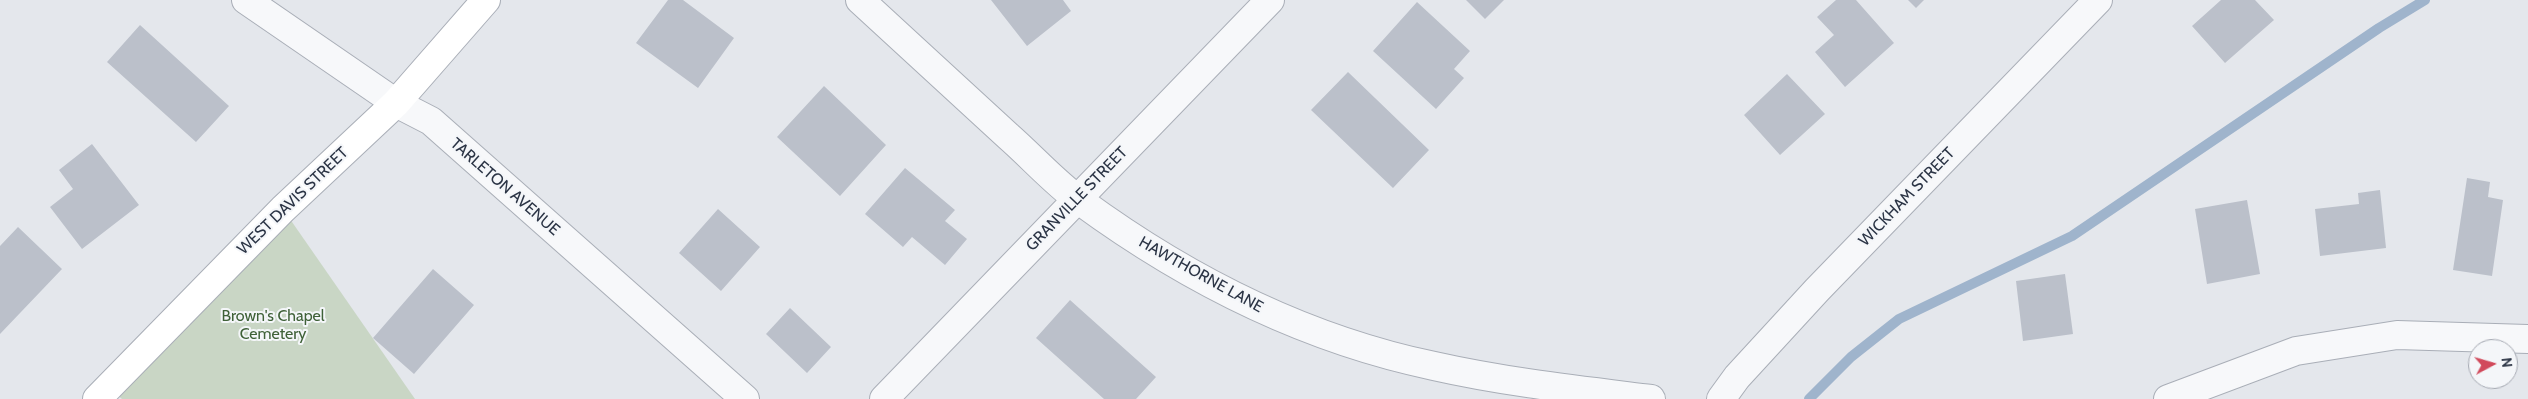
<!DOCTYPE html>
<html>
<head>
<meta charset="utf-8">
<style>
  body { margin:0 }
  #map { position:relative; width:2528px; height:399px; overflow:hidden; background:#e4e7ec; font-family:Cabin,sans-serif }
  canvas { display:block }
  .north { position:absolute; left:2468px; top:339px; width:50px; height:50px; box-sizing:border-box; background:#f4f6f9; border:1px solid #a4a8b1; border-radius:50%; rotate:84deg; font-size:14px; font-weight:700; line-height:20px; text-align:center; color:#2b3445 }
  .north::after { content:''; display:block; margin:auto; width:18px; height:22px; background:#d1495b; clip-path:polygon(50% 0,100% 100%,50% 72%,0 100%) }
</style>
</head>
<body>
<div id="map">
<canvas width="2528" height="399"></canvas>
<div class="north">N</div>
</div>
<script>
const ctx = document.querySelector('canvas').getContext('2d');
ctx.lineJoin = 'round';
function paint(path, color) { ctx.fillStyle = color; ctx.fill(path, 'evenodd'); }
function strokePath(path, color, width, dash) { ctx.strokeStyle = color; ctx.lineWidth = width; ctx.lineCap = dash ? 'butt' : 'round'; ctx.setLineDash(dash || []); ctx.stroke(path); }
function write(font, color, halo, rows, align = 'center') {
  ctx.font = font + ' Cabin,sans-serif'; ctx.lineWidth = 4; ctx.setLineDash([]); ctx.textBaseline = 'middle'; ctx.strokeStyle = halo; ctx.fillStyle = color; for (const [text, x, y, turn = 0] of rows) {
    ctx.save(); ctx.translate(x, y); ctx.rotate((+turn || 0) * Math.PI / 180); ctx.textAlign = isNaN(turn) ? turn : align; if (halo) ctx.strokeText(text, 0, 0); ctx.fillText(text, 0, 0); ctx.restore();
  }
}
paint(new Path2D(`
  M 283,209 L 415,399 L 122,399 L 108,387 Z`), '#c9d6c5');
strokePath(new Path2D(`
  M 1809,399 L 1851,357 L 1899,319 L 2072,236 L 2379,28 L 2425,0`), '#9fb4cc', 10);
paint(new Path2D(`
  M 668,0 L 683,0 L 734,38 L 698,88 L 636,43 Z
  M 991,0 L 1063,0 L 1071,11 L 1027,46 Z
  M 1466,0 L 1504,0 L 1485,19 Z
  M 1836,0 L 1856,0 L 1894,43 L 1845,87 L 1815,52 L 1834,35 L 1817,17 Z
  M 1908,0 L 1924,0 L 1916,8 Z
  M 2221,0 L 2255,0 L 2274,20 L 2225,63 L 2192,26 Z
  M 1417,2 L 1470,51 L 1454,69 L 1464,78 L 1436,109 L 1373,51 Z
  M 140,25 L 229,106 L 196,142 L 107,62 Z
  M 1348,72 L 1429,150 L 1393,188 L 1311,110 Z
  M 1787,74 L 1825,114 L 1780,155 L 1744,115 Z
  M 824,86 L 886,145 L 840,196 L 777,137 Z
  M 92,144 L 139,205 L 82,249 L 50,207 L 73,189 L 59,170 Z
  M 905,168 L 955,210 L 945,221 L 967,239 L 945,265 L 912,237 L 903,247 L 865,214 Z
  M 2467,178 L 2490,182 L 2488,197 L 2503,200 L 2492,276 L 2453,270 Z
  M 2380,190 L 2386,248 L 2320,256 L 2315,209 L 2359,204 L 2358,193 Z
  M 2247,200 L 2260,274 L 2207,284 L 2195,209 Z
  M 718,209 L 760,247 L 721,291 L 679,253 Z
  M 18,227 L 62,269 L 0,334 L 0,246 Z
  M 433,269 L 474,305 L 414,374 L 373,338 Z
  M 2065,274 L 2073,334 L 2023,341 L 2016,281 Z
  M 1070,300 L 1156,377 L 1136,399 L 1104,399 L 1036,338 Z
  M 790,308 L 831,347 L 807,373 L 766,334 Z`), '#bbc0ca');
const street = new Path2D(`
  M 246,0 L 396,103 L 431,121 L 745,399
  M 860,0 C 909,45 959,91 1008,136 C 1032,157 1054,182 1080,201 C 1185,278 1305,339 1434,366 C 1505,382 1578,390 1651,399
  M 884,399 L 1270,0
  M 1721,399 L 1737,377 L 1817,290 L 2098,0
  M 2168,399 L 2296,351 L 2397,335 L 2528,339`);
const secondary = new Path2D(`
  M 97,399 L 283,209 L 396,103 L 486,0`);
strokePath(street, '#a9aeb7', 30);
strokePath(secondary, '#a9aeb7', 30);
strokePath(street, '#f7f8fa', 28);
strokePath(secondary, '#fff', 28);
write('16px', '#2b3445', '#f4f6f9', [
  ["TARLETON AVENUE",505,187,41],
  ["WICKHAM STREET",1907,197,-46],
  ["GRANVILLE STREET",1077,199,-46],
  ["WEST DAVIS STREET",293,201,-44],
  ["HAWTHORNE LANE",1201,275,29]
]);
write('16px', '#3f6138', '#f4f6f9', [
  ["Brown's Chapel",273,316],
  ["Cemetery",273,334]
]);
</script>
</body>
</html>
